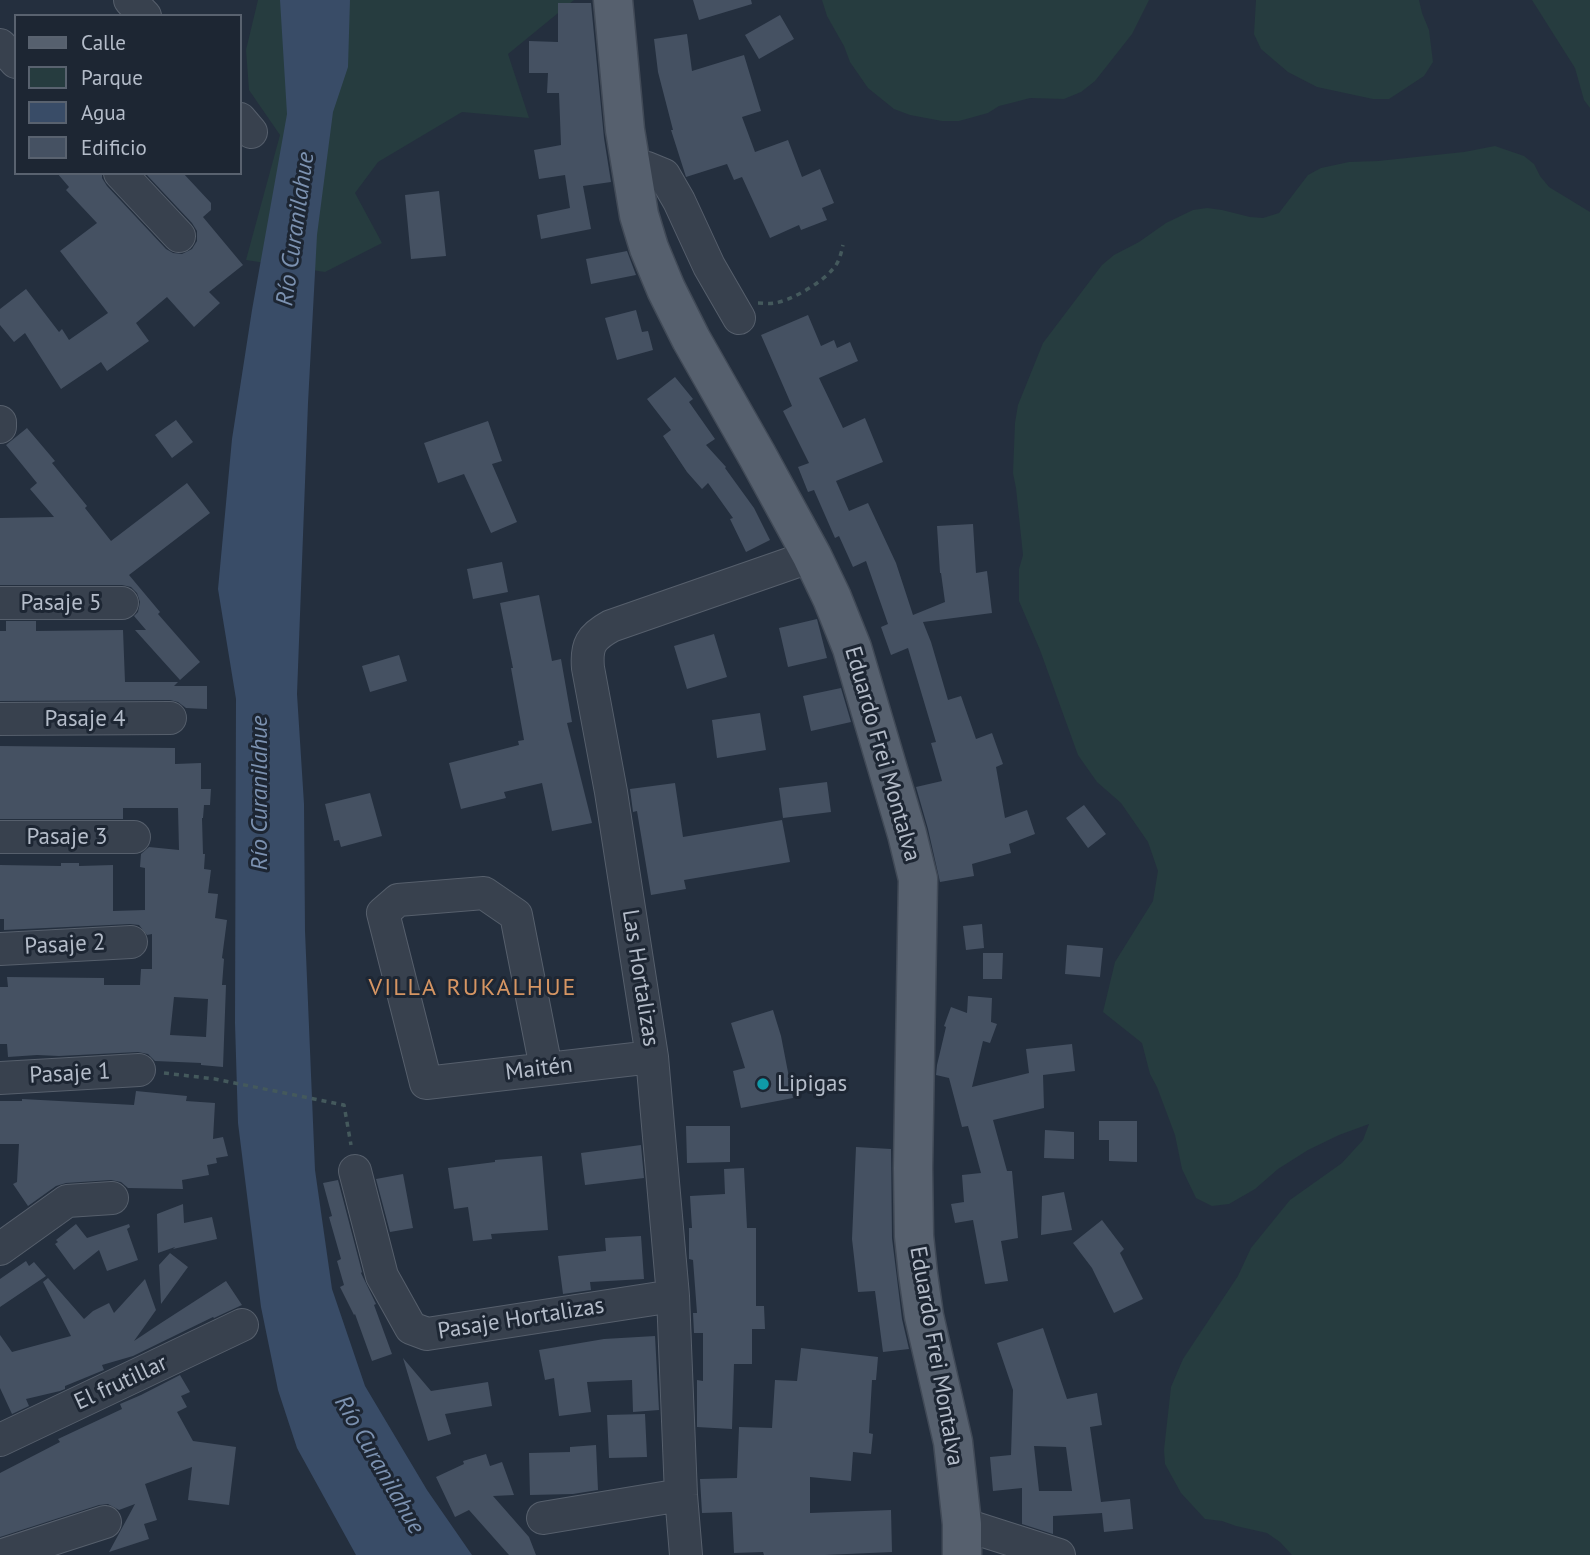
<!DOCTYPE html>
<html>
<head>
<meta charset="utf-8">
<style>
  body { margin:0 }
  #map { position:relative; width:1590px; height:1555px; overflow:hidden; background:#242f3e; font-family:"PT Sans",sans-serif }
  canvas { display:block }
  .legend { position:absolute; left:14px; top:14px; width:228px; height:161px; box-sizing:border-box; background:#1d2633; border:2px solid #59626f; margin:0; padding:9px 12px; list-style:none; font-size:21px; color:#b4bcc9 }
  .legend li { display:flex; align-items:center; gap:14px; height:35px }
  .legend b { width:35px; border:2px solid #59626f }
</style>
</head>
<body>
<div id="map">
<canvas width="1590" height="1555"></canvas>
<ul class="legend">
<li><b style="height:9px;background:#56606e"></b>Calle</li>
<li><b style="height:19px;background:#263c3f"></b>Parque</li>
<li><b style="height:19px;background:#394c67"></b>Agua</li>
<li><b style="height:19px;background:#455162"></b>Edificio</li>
</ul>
</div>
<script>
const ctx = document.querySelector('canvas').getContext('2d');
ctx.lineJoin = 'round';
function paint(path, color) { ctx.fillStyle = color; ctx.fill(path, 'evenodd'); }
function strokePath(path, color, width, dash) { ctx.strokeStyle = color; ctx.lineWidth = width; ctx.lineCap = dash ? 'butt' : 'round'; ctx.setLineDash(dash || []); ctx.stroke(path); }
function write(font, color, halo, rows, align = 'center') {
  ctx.font = font + ' "PT Sans",sans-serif'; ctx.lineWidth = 6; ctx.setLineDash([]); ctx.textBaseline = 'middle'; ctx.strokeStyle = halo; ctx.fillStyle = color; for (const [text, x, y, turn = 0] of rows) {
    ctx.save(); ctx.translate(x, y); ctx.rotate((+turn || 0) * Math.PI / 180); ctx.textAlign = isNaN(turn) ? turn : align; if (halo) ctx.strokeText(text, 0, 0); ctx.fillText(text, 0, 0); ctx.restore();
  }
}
paint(new Path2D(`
  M 258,0 L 574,0 L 508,54 L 529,118 L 462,112 L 378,162 L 355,193 L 382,243 L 325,272 L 246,260 L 280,135 L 249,90 L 246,50 Z
  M 822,0 L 1149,0 L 1132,34 L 1095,81 L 1081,92 L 1064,99 L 1030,98 L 1015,102 L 999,106 L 988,113 L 959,121 L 942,121 L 910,115 L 894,109 L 868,88 L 850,62 L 844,46 L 827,16 Z
  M 1256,0 L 1419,0 L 1422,13 L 1429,30 L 1433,62 L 1424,76 L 1389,99 L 1373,99 L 1317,87 L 1288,72 L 1261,49 L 1254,34 Z
  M 1532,0 L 1590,0 L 1590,108 L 1584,100 L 1575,68 Z
  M 1495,146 L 1524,156 L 1534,164 L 1540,176 L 1549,187 L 1590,212 L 1590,1555 L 1292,1555 L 1280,1542 L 1267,1533 L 1236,1526 L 1222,1521 L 1205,1519 L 1181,1493 L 1165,1464 L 1164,1450 L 1171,1387 L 1183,1359 L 1238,1276 L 1251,1248 L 1290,1200 L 1342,1163 L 1352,1152 L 1363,1140 L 1369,1124 L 1339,1135 L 1308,1150 L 1278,1169 L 1255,1189 L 1229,1204 L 1212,1206 L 1196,1198 L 1182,1169 L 1175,1135 L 1157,1087 L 1150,1074 L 1142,1043 L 1103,1012 L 1115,962 L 1153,901 L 1158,871 L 1148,842 L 1121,803 L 1097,782 L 1078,755 L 1040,650 L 1019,601 L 1019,569 L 1023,555 L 1016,488 L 1013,473 L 1015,423 L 1018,405 L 1043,343 L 1102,265 L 1114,255 L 1139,242 L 1166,223 L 1193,210 L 1207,208 L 1222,210 L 1250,217 L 1263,218 L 1279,213 L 1308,175 L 1321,168 L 1349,162 L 1378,161 L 1464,152 Z`), '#263c3f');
paint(new Path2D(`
  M 280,0 L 350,0 L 348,67 L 333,112 L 317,235 L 308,403 L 297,694 L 304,804 L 305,931 L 315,1170 L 332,1289 L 365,1386 L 427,1490 L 472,1555 L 356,1555 L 297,1448 L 278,1390 L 261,1307 L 238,1123 L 235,1023 L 236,699 L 218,589 L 232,439 L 252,310 L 287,114 Z`), '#394c67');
paint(new Path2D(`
  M 693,0 L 751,0 L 752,4 L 699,20 Z
  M 558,3 L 591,3 L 604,138 L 611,182 L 583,186 L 591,229 L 541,239 L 537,215 L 570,208 L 565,175 L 539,179 L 534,150 L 561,145 L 559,93 L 547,93 L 548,73 L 529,73 L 529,41 L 558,42 Z
  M 780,15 L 794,39 L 759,59 L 745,35 Z
  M 687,34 L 692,71 L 744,55 L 761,111 L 742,117 L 755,152 L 788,140 L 802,177 L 820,169 L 834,203 L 822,208 L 827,220 L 801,230 L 799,225 L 770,238 L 742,177 L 734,180 L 727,164 L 686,177 L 671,130 L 673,130 L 658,72 L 654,39 Z
  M 57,173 L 102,173 L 102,178 L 107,186 L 166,249 L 173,253 L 182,254 L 192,249 L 197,241 L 197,231 L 192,223 L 145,173 L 183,173 L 211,203 L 211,210 L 203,217 L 243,265 L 209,292 L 220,303 L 194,327 L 167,297 L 136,323 L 149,341 L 107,371 L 101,362 L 61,389 L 25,333 L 14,342 L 0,325 L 0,309 L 26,289 L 59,332 L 62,329 L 69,340 L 108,313 L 60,251 L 97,223 L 66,190 L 69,187 Z
  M 439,191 L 446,256 L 411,259 L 405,195 Z
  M 627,251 L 636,275 L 591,284 L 586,259 Z
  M 636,310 L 642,332 L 648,331 L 653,350 L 617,360 L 605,318 Z
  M 808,315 L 821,346 L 834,340 L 837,348 L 850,342 L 858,361 L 819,378 L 843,428 L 865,418 L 883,462 L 836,481 L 849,511 L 868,503 L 896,563 L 913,615 L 945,602 L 941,573 L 940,573 L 937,526 L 973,524 L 976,573 L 987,571 L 992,613 L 923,622 L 931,642 L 948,700 L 961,696 L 976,739 L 992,733 L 1003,764 L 996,767 L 1005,818 L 1027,810 L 1035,834 L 1009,844 L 1011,853 L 972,864 L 974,876 L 940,882 L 928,829 L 916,787 L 942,781 L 931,743 L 936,742 L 908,648 L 891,655 L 881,627 L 888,624 L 866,561 L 853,567 L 839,536 L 835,538 L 814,490 L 808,492 L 798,467 L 809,463 L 783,411 L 792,406 L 761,335 Z
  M 675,377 L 693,399 L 689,402 L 715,439 L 706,445 L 726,467 L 725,468 L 754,508 L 770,540 L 746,552 L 730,519 L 733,518 L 708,483 L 702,489 L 687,472 L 663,436 L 671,430 L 647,399 Z
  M 176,420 L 193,442 L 172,458 L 155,435 Z
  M 488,421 L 502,461 L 492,464 L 517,522 L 491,533 L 464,474 L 438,483 L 424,443 Z
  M 27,428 L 55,461 L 52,463 L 87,506 L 85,508 L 111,541 L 187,483 L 210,513 L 129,575 L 160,612 L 158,614 L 200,662 L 180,680 L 135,630 L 146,630 L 134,616 L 138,612 L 140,602 L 137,593 L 131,587 L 122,585 L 0,585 L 0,518 L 54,517 L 30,489 L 37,483 L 6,445 Z
  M 502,562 L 508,592 L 473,599 L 467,569 Z
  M 539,595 L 552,661 L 561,659 L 572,722 L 567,723 L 592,823 L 552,831 L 542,783 L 504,792 L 506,798 L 461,809 L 449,763 L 519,745 L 518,741 L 524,740 L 511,668 L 513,668 L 500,603 Z
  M 817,619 L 827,658 L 788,667 L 779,628 Z
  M 6,621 L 36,621 L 36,631 L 123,630 L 125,682 L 178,682 L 174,686 L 207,686 L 207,709 L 186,708 L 178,702 L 170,700 L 0,701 L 0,631 L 6,631 Z
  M 714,634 L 727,677 L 687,689 L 674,646 Z
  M 399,655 L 407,681 L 370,692 L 362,666 Z
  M 841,688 L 851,722 L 811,731 L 803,696 Z
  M 760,713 L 766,750 L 717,758 L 712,720 Z
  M 0,746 L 175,748 L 175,764 L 201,763 L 201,789 L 211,789 L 210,805 L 204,805 L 203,818 L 202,818 L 203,854 L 205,854 L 204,869 L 211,870 L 208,893 L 218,894 L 215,918 L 227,920 L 222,958 L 224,959 L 222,985 L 226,985 L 223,1067 L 201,1065 L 201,1063 L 155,1061 L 148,1054 L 138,1052 L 59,1056 L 37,1055 L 8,1057 L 7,1044 L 0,1044 L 0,987 L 8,987 L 7,977 L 104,978 L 104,985 L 140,985 L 141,969 L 152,969 L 152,934 L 147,935 L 139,925 L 130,924 L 4,930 L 4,919 L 0,919 L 0,865 L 61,866 L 61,863 L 79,863 L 79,866 L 113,865 L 113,911 L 145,910 L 145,868 L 140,867 L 141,854 L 149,847 L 179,850 L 178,808 L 123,808 L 123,819 L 0,819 ZM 174,997 L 208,999 L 206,1037 L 170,1035 Z
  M 827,782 L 831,812 L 783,818 L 779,788 Z
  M 675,783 L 683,837 L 782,820 L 790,862 L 684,880 L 686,889 L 651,895 L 637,811 L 633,812 L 630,789 Z
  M 370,793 L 382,836 L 341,847 L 339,840 L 334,841 L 325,804 Z
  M 1084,805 L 1106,834 L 1088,848 L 1066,818 Z
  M 982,924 L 984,948 L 966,950 L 963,926 Z
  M 1067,945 L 1103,948 L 1100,977 L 1065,974 Z
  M 983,953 L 1003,953 L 1002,979 L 983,979 Z
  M 968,996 L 992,998 L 991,1022 L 997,1024 L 990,1043 L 983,1041 L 972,1087 L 1029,1073 L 1026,1049 L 1072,1044 L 1075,1071 L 1043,1075 L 1044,1108 L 993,1120 L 1007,1171 L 1012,1171 L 1018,1238 L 1001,1241 L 1008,1281 L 985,1284 L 973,1220 L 955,1223 L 951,1204 L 964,1202 L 962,1175 L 981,1173 L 968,1126 L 962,1127 L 949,1078 L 936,1075 L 937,1065 L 946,1027 L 944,1026 L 951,1007 L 967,1013 Z
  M 773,1010 L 781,1036 L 793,1098 L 741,1108 L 733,1071 L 745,1068 L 731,1023 Z
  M 136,1091 L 187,1096 L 186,1101 L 215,1103 L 213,1139 L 223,1137 L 228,1156 L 216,1158 L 217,1163 L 207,1165 L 209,1175 L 182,1180 L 183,1189 L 128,1188 L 121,1182 L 111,1180 L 66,1183 L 56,1186 L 28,1206 L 13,1184 L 17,1182 L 19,1144 L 0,1144 L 0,1101 L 22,1101 L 22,1099 L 134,1105 Z
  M 1099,1121 L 1137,1121 L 1137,1162 L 1109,1161 L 1109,1140 L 1099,1140 Z
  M 686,1126 L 730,1126 L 730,1162 L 687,1163 Z
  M 1045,1130 L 1074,1132 L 1074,1159 L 1044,1158 Z
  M 641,1145 L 644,1178 L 585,1185 L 581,1153 Z
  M 856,1147 L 891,1149 L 892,1238 L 902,1319 L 909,1349 L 883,1352 L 875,1291 L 858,1292 L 852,1239 Z
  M 542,1156 L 548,1230 L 491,1234 L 492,1239 L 473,1241 L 468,1207 L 454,1209 L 448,1168 L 495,1162 L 495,1160 Z
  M 744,1168 L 747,1228 L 756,1228 L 756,1306 L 764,1306 L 765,1329 L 752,1329 L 752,1364 L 734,1364 L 732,1429 L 697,1427 L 697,1380 L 703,1381 L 703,1333 L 694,1333 L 693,1313 L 697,1313 L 693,1260 L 689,1259 L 689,1228 L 692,1228 L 690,1196 L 725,1194 L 724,1169 Z
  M 403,1174 L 413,1228 L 390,1232 L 376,1179 Z
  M 338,1180 L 362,1272 L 361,1273 L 376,1304 L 374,1305 L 392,1354 L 372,1361 L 355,1314 L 354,1315 L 340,1287 L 344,1285 L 337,1261 L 341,1259 L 329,1217 L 332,1216 L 323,1183 Z
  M 1064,1192 L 1072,1230 L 1041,1235 L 1042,1196 Z
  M 183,1204 L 184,1223 L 212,1217 L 217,1239 L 173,1249 L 175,1247 L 158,1253 L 157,1214 Z
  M 1102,1220 L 1124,1249 L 1120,1253 L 1143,1299 L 1114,1313 L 1092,1268 L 1073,1243 Z
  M 76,1224 L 87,1238 L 129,1224 L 130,1227 L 127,1229 L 138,1260 L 107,1271 L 99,1250 L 74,1270 L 55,1244 L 58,1242 L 56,1240 Z
  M 641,1236 L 644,1279 L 590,1282 L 591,1290 L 563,1294 L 558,1256 L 606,1251 L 605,1238 Z
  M 170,1253 L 188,1267 L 161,1304 L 159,1265 Z
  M 26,1261 L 29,1266 L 34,1262 L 46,1276 L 0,1307 L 0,1279 Z
  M 48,1278 L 84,1319 L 93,1311 L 109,1303 L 114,1313 L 145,1279 L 156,1310 L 134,1341 L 161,1323 L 161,1325 L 161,1323 L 226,1281 L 242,1305 L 214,1318 L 213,1317 L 133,1356 L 102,1365 L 104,1370 L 65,1386 L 65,1389 L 60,1391 L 26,1399 L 29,1406 L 12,1414 L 0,1388 L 0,1335 L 12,1352 L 71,1336 L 43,1282 Z
  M 1043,1328 L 1067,1399 L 1097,1393 L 1102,1425 L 1090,1427 L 1101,1502 L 1130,1499 L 1133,1529 L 1104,1532 L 1102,1513 L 1053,1516 L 1053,1534 L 1022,1524 L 1022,1488 L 993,1491 L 990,1457 L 1011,1455 L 1013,1390 L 997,1343 ZM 1034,1446 L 1066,1447 L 1072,1491 L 1039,1491 Z
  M 655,1336 L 659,1410 L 633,1412 L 632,1380 L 587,1382 L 591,1412 L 559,1416 L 554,1378 L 545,1380 L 539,1350 L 604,1339 Z
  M 801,1348 L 878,1357 L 876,1380 L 872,1380 L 869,1433 L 873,1434 L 871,1454 L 853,1452 L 851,1481 L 810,1477 L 810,1513 L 891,1510 L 892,1552 L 825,1555 L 764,1555 L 763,1552 L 734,1553 L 732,1512 L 702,1513 L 700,1479 L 737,1478 L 739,1427 L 772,1428 L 775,1380 L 797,1381 Z
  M 403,1358 L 431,1391 L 488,1382 L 492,1406 L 445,1414 L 451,1434 L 428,1441 Z
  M 180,1375 L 190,1392 L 181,1396 L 187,1407 L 177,1412 L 193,1441 L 236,1447 L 229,1505 L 188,1500 L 192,1467 L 145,1484 L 157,1520 L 144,1524 L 149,1539 L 109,1552 L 135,1504 L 119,1510 L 108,1504 L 99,1505 L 0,1537 L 0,1473 L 60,1442 L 58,1439 L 122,1409 L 120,1404 L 141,1395 Z
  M 645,1414 L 647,1457 L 609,1458 L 607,1415 Z
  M 596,1445 L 598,1490 L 573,1494 L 530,1495 L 529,1453 L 570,1452 L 570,1447 Z
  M 486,1454 L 490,1466 L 502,1462 L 514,1495 L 493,1496 L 529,1537 L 536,1555 L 509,1555 L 469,1510 L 455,1517 L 436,1477 L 464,1464 L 463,1461 Z`), '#455162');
const minor = new Path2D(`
  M 130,0 L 145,16
  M 0,45 L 16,62
  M 240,119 L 251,132
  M 630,166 L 647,168 L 664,175 L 679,201 L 709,266 L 739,318
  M 120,173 L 179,236
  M 0,422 L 0,427
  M 0,603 L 122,603
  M 0,719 L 170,718
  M 0,837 L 134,837
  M 0,949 L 131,942
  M 546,1068 L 516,915 L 484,893 L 398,900 L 383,913 L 426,1083 L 652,1057
  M 0,1078 L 139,1070
  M 355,1171 L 382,1276 L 411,1328 L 427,1334 L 673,1296
  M 0,1249 L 67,1201 L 112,1198
  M 0,1440 L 242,1325
  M 543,1518 L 681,1495
  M 962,1524 L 1059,1555
  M 3,1555 L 105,1522
  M 686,1555 L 681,1495 L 673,1296 L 652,1057 L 611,792 L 588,668 C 586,645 591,637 611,626 L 812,556`);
const major = new Path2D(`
  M 613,0 L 625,130 L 639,215 L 649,248 L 666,289 L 691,339 L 758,457 L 812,556 L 832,598 L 852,648 L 907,834 L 918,879 L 913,1168 L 914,1236 L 918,1274 L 924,1316 L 953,1442 L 962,1524 L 962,1555`);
strokePath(minor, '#565f6c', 34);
strokePath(major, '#414a57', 41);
strokePath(new Path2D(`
  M 758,303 C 764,303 770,304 775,303 C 792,300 821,283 832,270 C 839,263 841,254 843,245
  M 164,1073 L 215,1079 L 344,1105 L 351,1145`), '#44595c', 3.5, [5, 5]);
strokePath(minor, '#38414e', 32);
strokePath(major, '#56606e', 38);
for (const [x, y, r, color] of [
  [763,1084,7,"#0f9aa8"]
]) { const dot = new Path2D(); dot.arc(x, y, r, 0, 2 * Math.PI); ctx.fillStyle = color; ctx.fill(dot); strokePath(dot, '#1d2633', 2.5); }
write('23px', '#b4bcc9', '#1d2633', [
  ["Pasaje 5",61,603],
  ["Pasaje 4",85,719],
  ["Eduardo Frei Montalva",882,754,74],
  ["Pasaje 3",67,837],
  ["Pasaje 2",65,945,-3],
  ["Las Hortalizas",640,978,81],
  ["Maitén",539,1069,-7],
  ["Pasaje 1",70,1074,-3],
  ["Pasaje Hortalizas",521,1319,-9],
  ["Eduardo Frei Montalva",936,1356,80],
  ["El frutillar",121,1383,-25]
]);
write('23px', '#b4bcc9', '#1d2633', [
  ["Lipigas",777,1084]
], 'left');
write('italic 24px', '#7c92b1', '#1d2633', [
  ["Río Curanilahue",296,229,-82],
  ["Río Curanilahue",260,793,-90],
  ["Río Curanilahue",379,1465,60]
]);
ctx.letterSpacing = '2px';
write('24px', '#d59563', '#1d2633', [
  ["VILLA RUKALHUE",473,988]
]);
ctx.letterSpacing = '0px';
</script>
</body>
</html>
